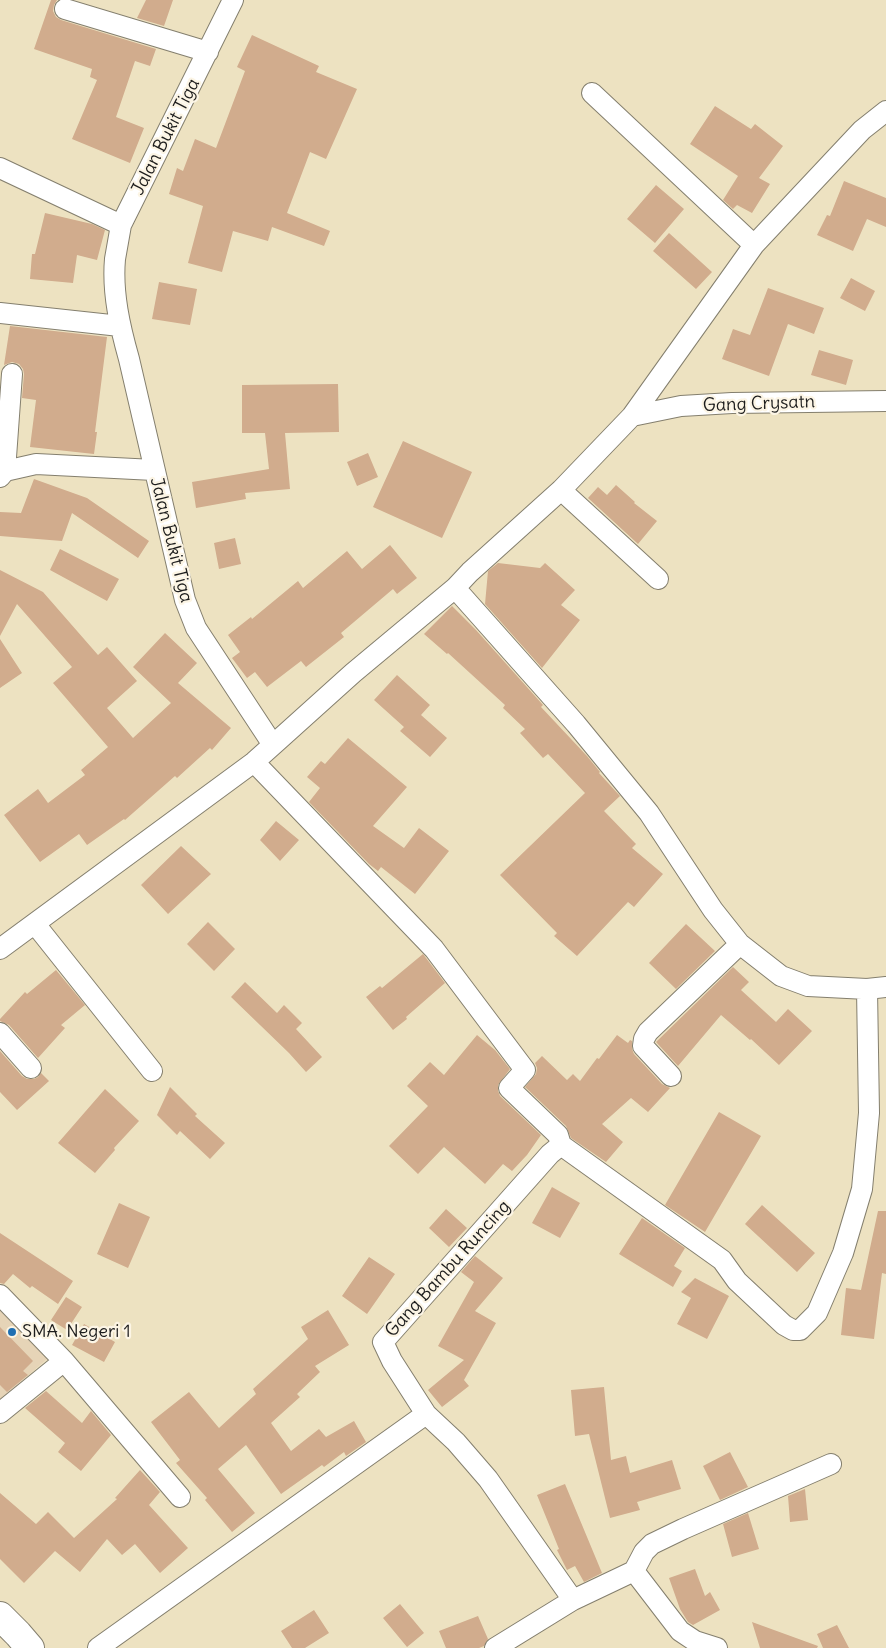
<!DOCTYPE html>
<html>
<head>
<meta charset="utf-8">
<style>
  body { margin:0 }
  canvas { display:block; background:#ede2c1 }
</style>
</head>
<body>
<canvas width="886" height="1648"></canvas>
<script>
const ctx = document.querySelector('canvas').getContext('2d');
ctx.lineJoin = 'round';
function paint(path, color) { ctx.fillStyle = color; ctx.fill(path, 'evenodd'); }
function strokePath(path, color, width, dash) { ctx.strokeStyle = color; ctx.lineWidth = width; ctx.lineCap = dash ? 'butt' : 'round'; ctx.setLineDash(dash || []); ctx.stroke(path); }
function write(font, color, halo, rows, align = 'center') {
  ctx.font = font + ' Delius,sans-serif'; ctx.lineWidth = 4.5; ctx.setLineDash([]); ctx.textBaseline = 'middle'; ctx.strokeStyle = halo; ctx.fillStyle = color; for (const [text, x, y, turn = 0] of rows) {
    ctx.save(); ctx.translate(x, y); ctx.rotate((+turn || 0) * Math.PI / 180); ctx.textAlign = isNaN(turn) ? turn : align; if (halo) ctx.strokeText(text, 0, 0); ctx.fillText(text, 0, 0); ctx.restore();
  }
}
paint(new Path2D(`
  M 0,1305 L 48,1358 L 0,1400 Z`), '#e6d4b7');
paint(new Path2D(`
  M 51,0 L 57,0 L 54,5 L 53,11 L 56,17 L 61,20 L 156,49 L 150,66 L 135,61 L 116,117 L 144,128 L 130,163 L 72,139 L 97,80 L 90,77 L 92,69 L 34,49 Z
  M 146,0 L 173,0 L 164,26 L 137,18 Z
  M 252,35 L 319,66 L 316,72 L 357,89 L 326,159 L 310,152 L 287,213 L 330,231 L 324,246 L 272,227 L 268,241 L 233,231 L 222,272 L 188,263 L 203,206 L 169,194 L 177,168 L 183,171 L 195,139 L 216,148 L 245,71 L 237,67 Z
  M 715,106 L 751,129 L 755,124 L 783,146 L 759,178 L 770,184 L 752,213 L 737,205 L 733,209 L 723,200 L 738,176 L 690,144 Z
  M 844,181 L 886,198 L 886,227 L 867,219 L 853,251 L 817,235 L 827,215 L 830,216 Z
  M 656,185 L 684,209 L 655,243 L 627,219 Z
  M 45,213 L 92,224 L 105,230 L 97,260 L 77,255 L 73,283 L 30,279 L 32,254 L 35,254 Z
  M 669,233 L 712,272 L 696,289 L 653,251 Z
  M 851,278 L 875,291 L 865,311 L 840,298 Z
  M 159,282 L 197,289 L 190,325 L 152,319 Z
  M 768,288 L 824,308 L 814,334 L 788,324 L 769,376 L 722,359 L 733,329 L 750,335 Z
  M 10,326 L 107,337 L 95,432 L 97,432 L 94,454 L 30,447 L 36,400 L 22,398 L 24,374 L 23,369 L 19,364 L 12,362 L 4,365 Z
  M 819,350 L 853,360 L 846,385 L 811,375 Z
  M 338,384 L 339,432 L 285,433 L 290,489 L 245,493 L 246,499 L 196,508 L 192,482 L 269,469 L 265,433 L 242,433 L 242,385 Z
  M 403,441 L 472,472 L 442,538 L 373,507 Z
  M 368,453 L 378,477 L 357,486 L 347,462 Z
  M 34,479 L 87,498 L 149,541 L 138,558 L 72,513 L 62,541 L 0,536 L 0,512 L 21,513 Z
  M 616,485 L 635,502 L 634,503 L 657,521 L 638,544 L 588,498 L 598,487 L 607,495 Z
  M 235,538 L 241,564 L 219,569 L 214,543 Z
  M 390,545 L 417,578 L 397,594 L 393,589 L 341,633 L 344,637 L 306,667 L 301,661 L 267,687 L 255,672 L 247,678 L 232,658 L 240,652 L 228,635 L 251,617 L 252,619 L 298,581 L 303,588 L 347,551 L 362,569 Z
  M 60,549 L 119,579 L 107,601 L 50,570 Z
  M 498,563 L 540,568 L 545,563 L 575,590 L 561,605 L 580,620 L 542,668 L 485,604 L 488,571 Z
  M 0,570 L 43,592 L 98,655 L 107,647 L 137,681 L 107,708 L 133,738 L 171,703 L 133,667 L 165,633 L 197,663 L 178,683 L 231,728 L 212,750 L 210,748 L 177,778 L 175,776 L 125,820 L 124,819 L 87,845 L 79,834 L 40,862 L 4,815 L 38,789 L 48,803 L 85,775 L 81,770 L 108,747 L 53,683 L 72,667 L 17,604 L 0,636 Z
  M 452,606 L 476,630 L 543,705 L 541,707 L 587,756 L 600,772 L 599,773 L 620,796 L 604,811 L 636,844 L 632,848 L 663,874 L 634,907 L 628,902 L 577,956 L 554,936 L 557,933 L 500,875 L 585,793 L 548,754 L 543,758 L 520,733 L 525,729 L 503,708 L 505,705 L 448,653 L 447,654 L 424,634 Z
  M 0,639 L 22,673 L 0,688 Z
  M 397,675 L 430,705 L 421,715 L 447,738 L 430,757 L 400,731 L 404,727 L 374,700 Z
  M 348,738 L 407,787 L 373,826 L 404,848 L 419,828 L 449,851 L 415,894 L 381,867 L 378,871 L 369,864 L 309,802 L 320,788 L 307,777 L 321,761 L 325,764 Z
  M 276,821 L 299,840 L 280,861 L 260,840 Z
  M 181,846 L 211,874 L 168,914 L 141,885 Z
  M 208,922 L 235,949 L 214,971 L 187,944 Z
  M 686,924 L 715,951 L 676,989 L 649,963 Z
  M 423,954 L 445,983 L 406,1017 L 407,1019 L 393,1030 L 366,997 L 380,986 L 382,988 Z
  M 733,967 L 749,982 L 741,990 L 776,1022 L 788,1009 L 812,1031 L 779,1065 L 751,1039 L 750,1040 L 721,1015 L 678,1066 L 656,1042 Z
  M 56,970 L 85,1005 L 61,1025 L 65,1028 L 38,1058 L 9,1025 L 0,1021 L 0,1019 L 25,992 L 27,994 Z
  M 245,982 L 277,1013 L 284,1005 L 302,1023 L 296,1029 L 322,1057 L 306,1072 L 289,1053 L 231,997 Z
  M 477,1035 L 495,1050 L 510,1069 L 498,1085 L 498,1091 L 500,1096 L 541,1135 L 527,1155 L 512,1171 L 503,1164 L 485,1184 L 444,1147 L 418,1174 L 389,1146 L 428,1106 L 407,1086 L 430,1062 L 444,1075 Z
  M 617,1035 L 628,1043 L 630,1040 L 632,1041 L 632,1049 L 634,1054 L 662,1084 L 670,1088 L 648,1112 L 631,1098 L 602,1124 L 623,1142 L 606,1162 L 571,1138 L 566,1126 L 525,1087 L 536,1074 L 537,1068 L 535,1063 L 542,1056 L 567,1080 L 573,1074 L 580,1081 L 597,1058 L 599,1059 Z
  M 0,1051 L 22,1076 L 27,1079 L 34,1079 L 38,1077 L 41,1073 L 49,1081 L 17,1110 L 0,1092 Z
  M 170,1087 L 197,1114 L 195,1116 L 225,1143 L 210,1159 L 180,1131 L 177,1135 L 157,1115 Z
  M 105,1089 L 139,1121 L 114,1148 L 115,1150 L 95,1173 L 58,1143 Z
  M 719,1112 L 761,1136 L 705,1232 L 665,1205 Z
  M 552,1187 L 580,1203 L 560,1238 L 532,1223 Z
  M 119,1203 L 150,1217 L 128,1268 L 97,1254 Z
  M 762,1205 L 815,1253 L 797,1272 L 745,1224 Z
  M 446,1209 L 467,1228 L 449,1247 L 429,1228 Z
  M 878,1211 L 886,1211 L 886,1274 L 882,1273 L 874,1339 L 841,1335 L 846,1288 L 861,1290 Z
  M 642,1218 L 685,1248 L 674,1266 L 682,1271 L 673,1287 L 619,1254 Z
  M 0,1233 L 73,1281 L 58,1304 L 32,1286 L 30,1288 L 13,1274 L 4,1284 L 0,1283 Z
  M 475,1256 L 503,1278 L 475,1311 L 496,1323 L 464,1380 L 469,1386 L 442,1407 L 428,1390 L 464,1360 L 438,1346 L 474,1282 L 461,1272 Z
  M 369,1257 L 395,1274 L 367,1314 L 342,1296 Z
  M 695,1278 L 729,1296 L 707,1339 L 677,1324 L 691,1298 L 681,1292 Z
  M 66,1297 L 82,1307 L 67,1330 L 51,1320 Z
  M 328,1310 L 349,1345 L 315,1366 L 320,1372 L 297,1394 L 300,1397 L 271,1423 L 291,1451 L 319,1429 L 326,1437 L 354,1421 L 366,1442 L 346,1456 L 344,1452 L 324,1467 L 322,1465 L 281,1494 L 246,1445 L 218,1469 L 255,1513 L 232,1532 L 205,1500 L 207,1498 L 176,1463 L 180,1460 L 151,1422 L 189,1392 L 219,1428 L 256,1394 L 253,1389 L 308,1339 L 301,1327 Z
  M 84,1324 L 115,1342 L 104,1362 L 72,1345 Z
  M 0,1327 L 33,1361 L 23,1371 L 28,1375 L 7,1392 L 0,1385 Z
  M 604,1387 L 611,1460 L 626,1456 L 630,1473 L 672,1460 L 681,1489 L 637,1502 L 640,1510 L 610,1518 L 589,1434 L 575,1436 L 571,1390 Z
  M 46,1391 L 82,1423 L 91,1411 L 111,1435 L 81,1471 L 58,1452 L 65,1443 L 25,1408 Z
  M 730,1452 L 748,1487 L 720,1500 L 703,1466 Z
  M 140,1470 L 160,1492 L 149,1505 L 188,1548 L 160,1573 L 135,1544 L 122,1555 L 107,1539 L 80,1572 L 55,1551 L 24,1583 L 0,1559 L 0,1493 L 36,1524 L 48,1512 L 74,1538 L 117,1499 L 115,1498 Z
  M 565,1484 L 602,1573 L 584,1582 L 575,1566 L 567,1570 L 557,1550 L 559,1549 L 537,1495 Z
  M 805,1489 L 808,1520 L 790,1522 L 788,1496 Z
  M 748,1513 L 759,1549 L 732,1557 L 723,1524 Z
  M 695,1569 L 705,1596 L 710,1592 L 720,1610 L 693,1625 L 688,1622 L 680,1609 L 669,1578 Z
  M 400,1604 L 424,1633 L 407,1647 L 383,1618 Z
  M 314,1610 L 329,1633 L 305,1648 L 292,1648 L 281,1631 Z
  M 478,1616 L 488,1639 L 484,1646 L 479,1648 L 446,1648 L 439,1631 Z
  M 752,1622 L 818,1646 L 817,1648 L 760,1648 Z
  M 837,1625 L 849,1648 L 823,1648 L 817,1634 Z`), '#d1ac8d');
const street = new Path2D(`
  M 65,9 L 208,52
  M 592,93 L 754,245
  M 0,168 L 121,225
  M 0,313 L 120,326
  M 632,416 L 681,406 L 732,403 L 886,401
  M 5,471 L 12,374
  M 0,477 L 5,471 L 36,464 L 154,470
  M 561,490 L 658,579
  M 455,588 L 576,724 L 649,813 L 713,910 L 740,944 L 781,976 L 808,986 L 867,989 L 886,987
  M 273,745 L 353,673 L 455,588 L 470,572 L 561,490 L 632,416 L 754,245 L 862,130 L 886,111
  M 254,762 L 434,949 L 525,1070 L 509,1088 L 558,1135 L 561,1145
  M 35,924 L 152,1071
  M 0,949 L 254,762 L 273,745 L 196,628 L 185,600 L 129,359 C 120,327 112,293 115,259 C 117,248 119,236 121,225 L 233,0
  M 0,1033 L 31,1068
  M 671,1076 L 643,1046 L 644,1039 L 648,1032 L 740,944
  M 561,1145 L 722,1260 L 737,1281 L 784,1325 L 793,1330 L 800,1330 L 817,1313 L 843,1253 L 862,1189 L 869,1113 L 867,989
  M 561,1145 L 550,1154 L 383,1342 L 392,1361 L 426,1414 L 456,1442 L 488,1479 L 573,1600
  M 0,1295 L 64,1361 L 180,1497
  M 0,1413 L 64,1361
  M 634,1571 L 644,1552 L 652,1544 L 683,1529 L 831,1464
  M 98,1648 L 426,1414
  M 495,1648 L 573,1600 L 634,1571 L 680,1631 L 695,1641 L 717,1648`);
const primary = new Path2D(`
  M 0,1616 L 18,1634 L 30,1648`);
strokePath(street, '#847f6e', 22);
strokePath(primary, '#847f6e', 30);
strokePath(street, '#fff', 20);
strokePath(primary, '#fff', 28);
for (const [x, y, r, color] of [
  [12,1332,5,"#1f6fb2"]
]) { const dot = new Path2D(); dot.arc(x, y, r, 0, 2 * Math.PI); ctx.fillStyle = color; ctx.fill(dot); strokePath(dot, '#fcf5e5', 2); }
write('18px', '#1c1c1c', '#fcf5e5', [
  ["Jalan Bukit Tiga",166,137,-63],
  ["Gang Crysatn",759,404,-2],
  ["Jalan Bukit Tiga",171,540,76],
  ["Gang Bambu Runcing",448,1269,-48]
]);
write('18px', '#1c1c1c', '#fcf5e5', [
  ["SMA. Negeri 1",22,1332]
], 'left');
</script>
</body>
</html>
